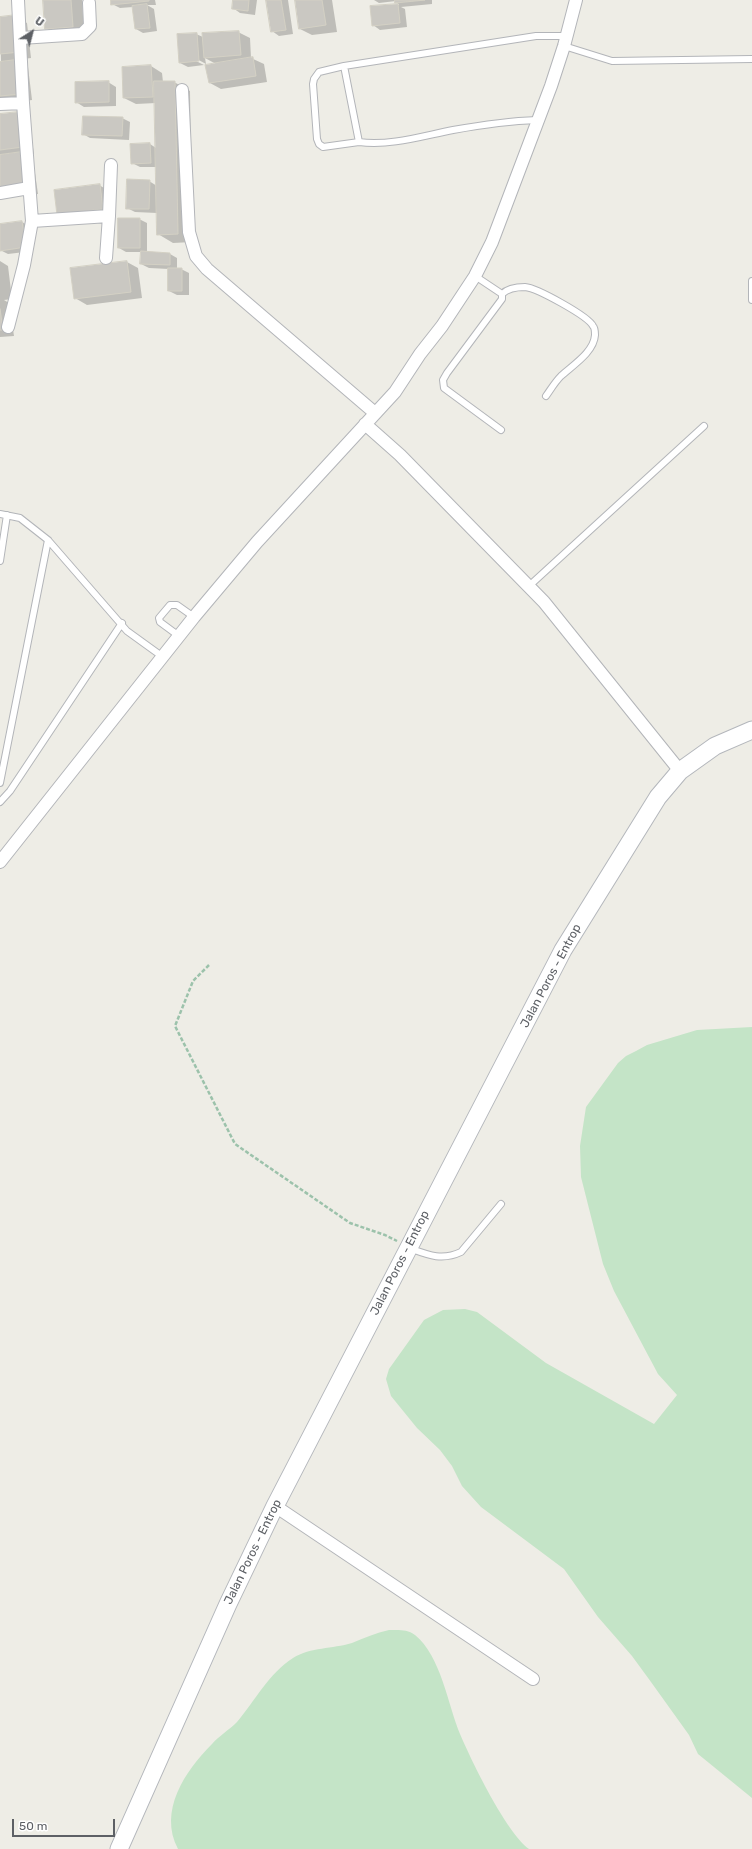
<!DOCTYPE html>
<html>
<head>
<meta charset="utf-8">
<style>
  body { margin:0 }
  #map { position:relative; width:752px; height:1849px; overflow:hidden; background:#eeede6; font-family:Rubik,sans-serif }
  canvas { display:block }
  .north { position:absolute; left:12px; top:12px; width:40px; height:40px; -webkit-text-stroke:3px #fff; paint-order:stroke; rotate:36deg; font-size:11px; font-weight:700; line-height:16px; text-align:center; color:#5d6065 }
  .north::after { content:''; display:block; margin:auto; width:14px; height:18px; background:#5d6065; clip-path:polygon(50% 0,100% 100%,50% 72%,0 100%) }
  .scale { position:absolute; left:12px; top:1819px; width:103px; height:18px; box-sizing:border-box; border:2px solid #5d6065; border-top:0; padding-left:5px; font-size:12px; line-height:14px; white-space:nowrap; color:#5d6065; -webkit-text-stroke:3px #fff; paint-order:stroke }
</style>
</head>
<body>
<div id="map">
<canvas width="752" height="1849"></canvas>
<div class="north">U</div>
<div class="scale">50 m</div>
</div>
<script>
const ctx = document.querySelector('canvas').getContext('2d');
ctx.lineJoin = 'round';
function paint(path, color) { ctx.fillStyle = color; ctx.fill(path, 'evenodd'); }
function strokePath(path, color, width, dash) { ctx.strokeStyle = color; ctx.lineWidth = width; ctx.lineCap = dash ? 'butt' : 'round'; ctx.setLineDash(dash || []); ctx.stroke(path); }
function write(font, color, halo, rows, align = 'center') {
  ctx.font = font + ' Rubik,sans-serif'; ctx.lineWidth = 3.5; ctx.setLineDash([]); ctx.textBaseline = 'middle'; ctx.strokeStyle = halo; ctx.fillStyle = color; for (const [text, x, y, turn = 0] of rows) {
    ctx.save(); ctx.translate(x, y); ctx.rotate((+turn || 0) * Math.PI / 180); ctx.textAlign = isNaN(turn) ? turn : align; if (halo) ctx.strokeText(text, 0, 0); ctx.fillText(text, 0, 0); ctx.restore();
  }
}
paint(new Path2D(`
  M 752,1027 L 752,1798 L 698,1754 L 689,1735 L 651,1682 L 632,1656 L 598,1617 L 564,1569 L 481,1507 L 462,1486 L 452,1466 L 440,1450 L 417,1428 L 391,1396 L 386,1379 L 389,1369 L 424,1320 L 443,1310 L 465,1309 L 477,1312 L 546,1363 L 654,1424 L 677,1395 L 658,1374 L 614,1291 L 603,1264 L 581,1177 L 580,1146 L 586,1107 L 618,1063 L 626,1056 L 636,1051 L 647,1045 L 697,1030 Z
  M 389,1630 C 399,1630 407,1629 415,1635 C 441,1656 448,1705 460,1734 C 472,1762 506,1832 529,1849 L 178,1849 C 158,1811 185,1771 212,1744 C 219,1736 229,1730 237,1722 C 255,1701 269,1673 293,1658 C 311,1647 332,1649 352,1643 C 364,1638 376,1633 389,1630 Z`), '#c4e4c7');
paint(new Path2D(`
  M 44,0 L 82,0 L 84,33 L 57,35 L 46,28 Z
  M 112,0 L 155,0 L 156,5 L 147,5 L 154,9 L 157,31 L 143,33 L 136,29 L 133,7 L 120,8 L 112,4 Z
  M 234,0 L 257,0 L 255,15 L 240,13 L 233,8 Z
  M 267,0 L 288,0 L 293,34 L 279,36 L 272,31 Z
  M 296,0 L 332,0 L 337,32 L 312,35 L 300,29 Z
  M 374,0 L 432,0 L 432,4 L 401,7 L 405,9 L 407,27 L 380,30 L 373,25 L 371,7 L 399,5 L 396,1 L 379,3 Z
  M 15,16 L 27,23 L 31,58 L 15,60 L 28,67 L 32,100 L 0,104 L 0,63 L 1,62 L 0,18 Z
  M 238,32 L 250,38 L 251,58 L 264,64 L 267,82 L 221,89 L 210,83 L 216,64 L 205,58 L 206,64 L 195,58 L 194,60 L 204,65 L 188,67 L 180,63 L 196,34 L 203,37 Z
  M 151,66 L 162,73 L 163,82 L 174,82 L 190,91 L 192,242 L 173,243 L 158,234 L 157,213 L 135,212 L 127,208 L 149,181 L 157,186 L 157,167 L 140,167 L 132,163 L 150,144 L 156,148 L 156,103 L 136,104 L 124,98 Z
  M 108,82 L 116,87 L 116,106 L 84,107 L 76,102 Z
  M 0,115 L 29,120 L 34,154 L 25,155 L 33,159 L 38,194 L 5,198 L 0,195 L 0,201 Z
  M 122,118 L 130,122 L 129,140 L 90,138 L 83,134 Z
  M 99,185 L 111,192 L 114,215 L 69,221 Z
  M 139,219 L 147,223 L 147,253 L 170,254 L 177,258 L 177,269 L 181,269 L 189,273 L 189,295 L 177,295 L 169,291 L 169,269 L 149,268 L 141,264 L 142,252 L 126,252 L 119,248 Z
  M 22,222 L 29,226 L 33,251 L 8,254 L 0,250 L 0,225 Z
  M 0,261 L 8,266 L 12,299 L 4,300 L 9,303 L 14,336 L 0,337 Z
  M 127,262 L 138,268 L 142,298 L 87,305 L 75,298 Z`), '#0003');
const building = new Path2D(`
  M 43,0 L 71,0 L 73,27 L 45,29 Z
  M 111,0 L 149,0 L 149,1 L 111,5 Z
  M 233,0 L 249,0 L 248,11 L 232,9 Z
  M 266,0 L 281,0 L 286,30 L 271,32 Z
  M 295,0 L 322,0 L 326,25 L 299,29 Z
  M 395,0 L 425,0 L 395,3 Z
  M 147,4 L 150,28 L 135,29 L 132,6 Z
  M 398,4 L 400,23 L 372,26 L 370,6 Z
  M 16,15 L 20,52 L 0,54 L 0,17 Z
  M 239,31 L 241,55 L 204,58 L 202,33 Z
  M 197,33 L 199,61 L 179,63 L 177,34 Z
  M 253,57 L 256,76 L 209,83 L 205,65 Z
  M 16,60 L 21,94 L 0,96 L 0,62 Z
  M 151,65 L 153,97 L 123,98 L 122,67 Z
  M 109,81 L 109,102 L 75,103 L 75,82 Z
  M 154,81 L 175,81 L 178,234 L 157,235 Z
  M 18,112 L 23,147 L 0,150 L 0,114 Z
  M 83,116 L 123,117 L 122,136 L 82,135 Z
  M 150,143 L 151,163 L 131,164 L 130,144 Z
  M 22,152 L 27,188 L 0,191 L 0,155 Z
  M 127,179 L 150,180 L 149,209 L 126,209 Z
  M 100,184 L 103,209 L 57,215 L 54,190 Z
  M 118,218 L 140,218 L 140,248 L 118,248 Z
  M 22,221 L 26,247 L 0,251 L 0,224 Z
  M 141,251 L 170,253 L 170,265 L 140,264 Z
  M 127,261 L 131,292 L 74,299 L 70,268 Z
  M 168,268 L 182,268 L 182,291 L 168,291 Z
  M 0,309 L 3,330 L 0,330 Z`);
paint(building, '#cac8c2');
strokePath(building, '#d3d0c4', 1);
const lane = new Path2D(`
  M 564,46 L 612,61 L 752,59
  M 344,66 L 359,142 L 323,147 L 319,144 L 317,139 L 313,84 L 314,79 L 319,72 L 344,66 L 536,36 L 567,36
  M 359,142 C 391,146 422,136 453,130 C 481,125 509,121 537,120
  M 475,276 L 502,294 L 502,299 L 447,373 L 443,380 L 444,388 L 501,430
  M 752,281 L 752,300
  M 502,294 C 508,288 516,287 525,287 C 537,288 588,316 593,326 C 595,328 595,332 595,335 C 594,352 573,365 561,376 C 555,382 551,389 546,396
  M 0,514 L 20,518 L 48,540 L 127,631 L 163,657
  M 0,561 L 7,515
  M 529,586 L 704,426
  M 179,636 L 160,622 L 159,618 L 170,605 L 177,605 L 194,617
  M 0,783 L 48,540
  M 0,802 L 10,791 L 122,623
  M 409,1248 C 428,1255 442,1261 461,1252 L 501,1204`);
const street = new Path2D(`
  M 21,38 L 82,34 L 90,26 L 89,3
  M 182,90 L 189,232 L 196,256 L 207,269 L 375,413
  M 0,104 L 23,103
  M 0,193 L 29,188
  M 32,221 L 109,216 L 111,165
  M 106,258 L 109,216
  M 8,327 L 24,265 L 32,221 L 23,103 L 18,0
  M 365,424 L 400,455 L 544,602 L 680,771
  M 0,862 L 194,617 L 257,542 L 395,392 L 420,354 L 442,326 L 475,276 L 492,242 L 551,86 L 564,46 L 576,0
  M 275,1506 L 533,1679`);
const secondary = new Path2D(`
  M 119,1849 L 228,1604 L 275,1506 L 563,950 L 658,797 L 680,771 L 715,746 L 752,730`);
strokePath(lane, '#b3b5b9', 8);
strokePath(street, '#b3b5b9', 14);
strokePath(secondary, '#b4b7bc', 19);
strokePath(new Path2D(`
  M 209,965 L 193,981 L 175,1026 L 235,1144 L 350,1223 L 385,1235 L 397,1241`), '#9cc2ab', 2.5, [4, 2]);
strokePath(lane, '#fff', 6);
strokePath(street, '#fff', 12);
strokePath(secondary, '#fff', 17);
write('12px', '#5d6065', '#fff', [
  ["Jalan Poros - Entrop",551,976,-62],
  ["Jalan Poros - Entrop",400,1263,-63],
  ["Jalan Poros - Entrop",253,1552,-64]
]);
</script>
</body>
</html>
